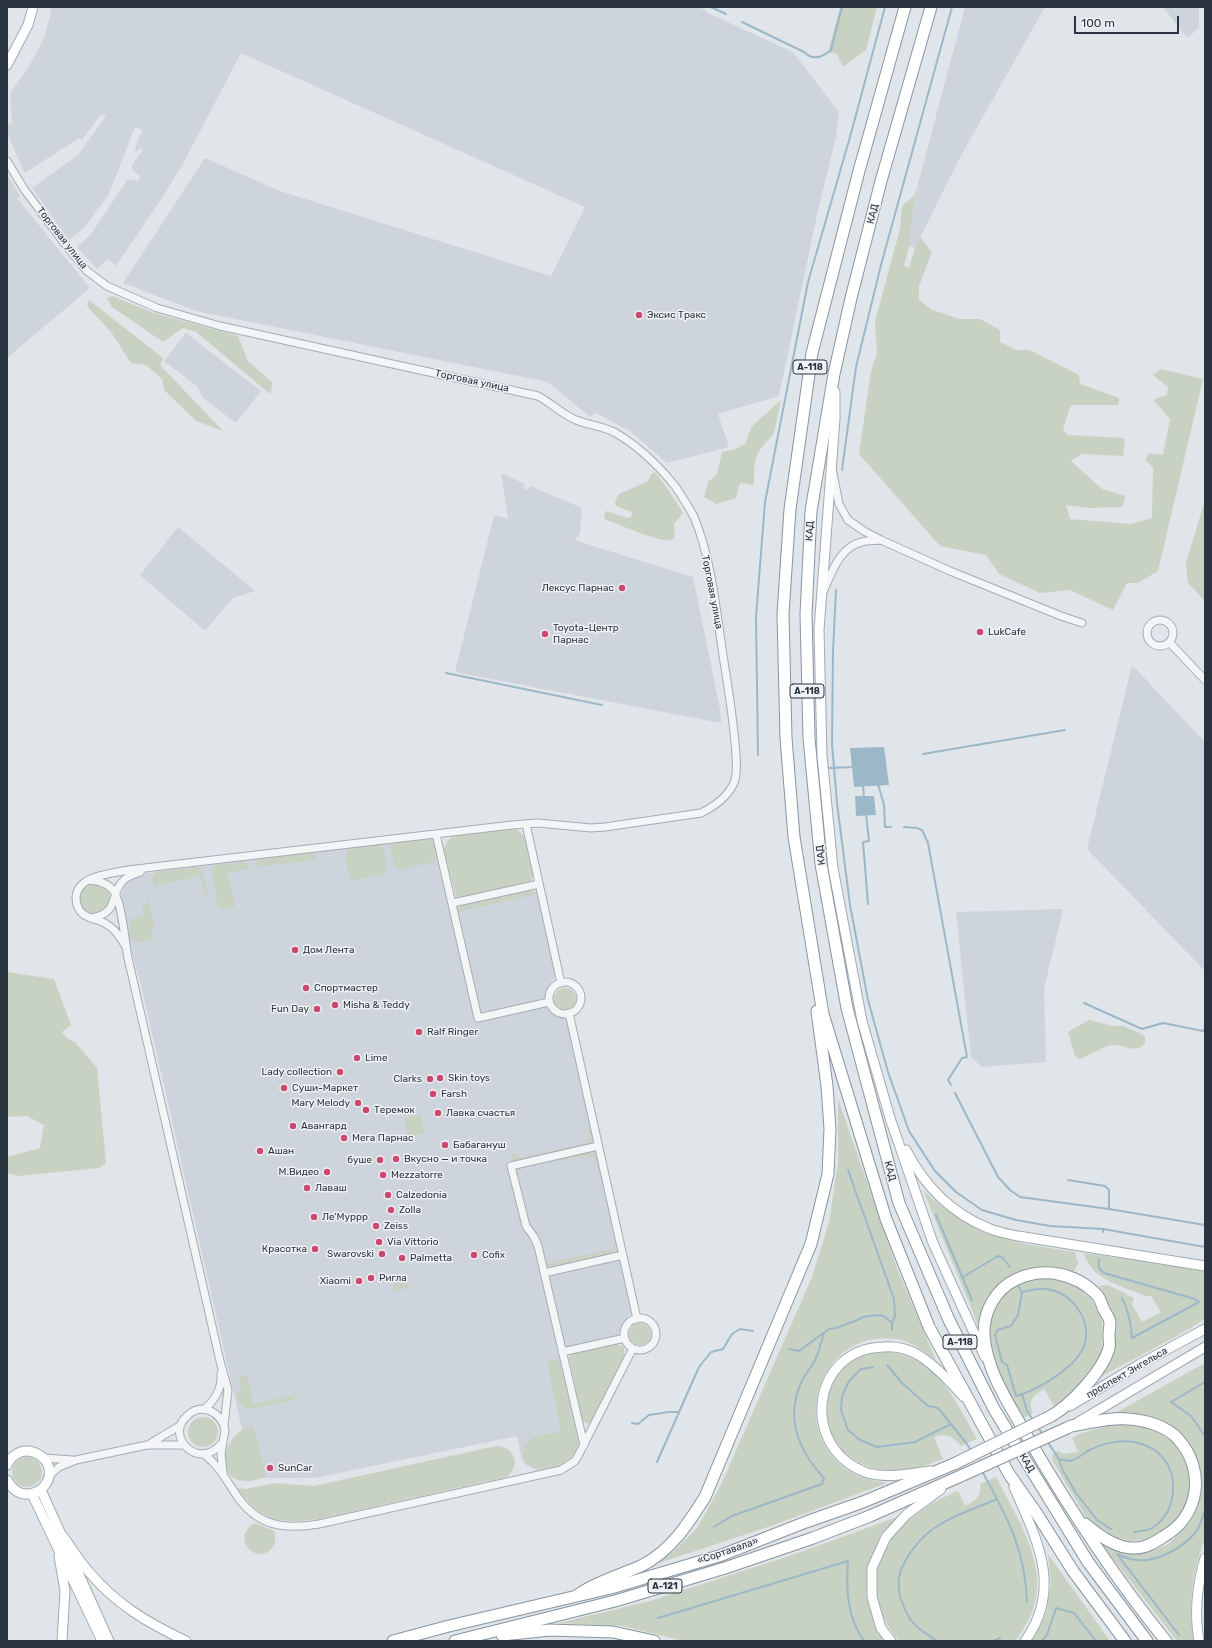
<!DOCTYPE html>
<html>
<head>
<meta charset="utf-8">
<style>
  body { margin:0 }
  #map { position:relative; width:1212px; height:1648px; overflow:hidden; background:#e0e5e9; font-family:Rubik,sans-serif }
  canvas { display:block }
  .frame { position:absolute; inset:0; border:8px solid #293440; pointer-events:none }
  .scale { position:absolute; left:1074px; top:16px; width:105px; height:18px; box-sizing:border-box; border:2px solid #293440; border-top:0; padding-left:5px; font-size:12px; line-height:14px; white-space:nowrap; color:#293440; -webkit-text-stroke:3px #f0f3f6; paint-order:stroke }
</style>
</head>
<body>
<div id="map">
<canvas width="1212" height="1648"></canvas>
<div class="frame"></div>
<div class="scale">100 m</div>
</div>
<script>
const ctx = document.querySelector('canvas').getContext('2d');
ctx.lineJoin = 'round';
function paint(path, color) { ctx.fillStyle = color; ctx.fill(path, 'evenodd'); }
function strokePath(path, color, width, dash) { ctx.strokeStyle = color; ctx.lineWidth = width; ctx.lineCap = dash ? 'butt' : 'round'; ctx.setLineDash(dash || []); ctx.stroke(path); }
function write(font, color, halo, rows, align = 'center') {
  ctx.font = font + ' Rubik,sans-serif'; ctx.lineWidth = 3; ctx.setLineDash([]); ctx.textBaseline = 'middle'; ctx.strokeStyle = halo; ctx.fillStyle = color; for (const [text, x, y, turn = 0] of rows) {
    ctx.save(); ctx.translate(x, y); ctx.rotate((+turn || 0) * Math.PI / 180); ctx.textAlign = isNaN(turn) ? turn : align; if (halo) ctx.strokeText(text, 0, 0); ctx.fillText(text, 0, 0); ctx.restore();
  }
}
paint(new Path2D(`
  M 51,7 L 700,7 L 708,13 L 793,52 L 839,112 L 836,137 L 818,210 L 779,396 L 718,414 L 729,447 L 667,463 L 631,432 L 596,413 L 590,417 L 548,382 L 196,311 L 123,283 L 205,158 L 280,191 L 551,276 L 585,207 L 241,53 L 184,162 L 162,198 L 116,266 L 108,259 L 97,269 L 77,247 L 91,234 L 127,180 L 130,179 L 138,181 L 140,176 L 132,170 L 132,165 L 143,150 L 140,148 L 134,154 L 139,137 L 143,131 L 135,127 L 109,194 L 84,228 L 69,240 L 32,188 L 78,155 L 106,116 L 101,114 L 82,140 L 79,138 L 25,173 L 7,134 L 7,124 L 12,123 L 10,93 L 28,68 L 44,39 L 50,16 Z
  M 965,7 L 1045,7 L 958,161 L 915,248 L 909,246 L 915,195 Z
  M 1163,7 L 1199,7 L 1199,28 L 1187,38 Z
  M 7,174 L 20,196 L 17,198 L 90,288 L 7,358 Z
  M 186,333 L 261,391 L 236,423 L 202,397 L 198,387 L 164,361 Z
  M 501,473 L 525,484 L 523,488 L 528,490 L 530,486 L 582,508 L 580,534 L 574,540 L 693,577 L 720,709 L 721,723 L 455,672 L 494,515 L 508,519 Z
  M 178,527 L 255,591 L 233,598 L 205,631 L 140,575 Z
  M 1132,665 L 1205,742 L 1205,971 L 1087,849 Z
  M 439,836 L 455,905 L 530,888 L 538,892 L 556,975 L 546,990 L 545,997 L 551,1012 L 567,1018 L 632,1310 L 619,1333 L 618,1341 L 559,1356 L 580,1441 L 579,1449 L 574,1458 L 562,1465 L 537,1470 L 526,1465 L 522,1460 L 517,1436 L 315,1478 L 253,1478 L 142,989 L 125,928 L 121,896 L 125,886 L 131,879 L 146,873 Z
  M 1063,909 L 1044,989 L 1046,1062 L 982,1067 L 971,1057 L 956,912 Z`), '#ced4db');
paint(new Path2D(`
  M 840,7 L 877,7 L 866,50 L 843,67 L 837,54 L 828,52 Z
  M 915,195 L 909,246 L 904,266 L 909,268 L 915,248 L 920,237 L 932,252 L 919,286 L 919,300 L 932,310 L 960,319 L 980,319 L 1000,330 L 1000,342 L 1017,350 L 1029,350 L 1079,375 L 1080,384 L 1119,398 L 1118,405 L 1071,405 L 1063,429 L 1067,435 L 1125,438 L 1123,456 L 1082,454 L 1071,461 L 1102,489 L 1126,496 L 1122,507 L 1089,508 L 1066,505 L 1070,519 L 1131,524 L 1152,518 L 1153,467 L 1145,460 L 1149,453 L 1163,455 L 1170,419 L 1153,400 L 1167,395 L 1168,387 L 1153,375 L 1161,369 L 1203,379 L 1158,571 L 1138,583 L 1127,583 L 1113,610 L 1070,590 L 1040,593 L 999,574 L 986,555 L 940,546 L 859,454 L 871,371 L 877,354 L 875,322 L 900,229 L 902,206 Z
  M 112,296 L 154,313 L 238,336 L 248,361 L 273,383 L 270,394 L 196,332 L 183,328 L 163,342 L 112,307 L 107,298 Z
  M 89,300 L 163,358 L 160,365 L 223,431 L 196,421 L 164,390 L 162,379 L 146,365 L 131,363 L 111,332 L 92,312 L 87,305 Z
  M 781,400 L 774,433 L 758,452 L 754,466 L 754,485 L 740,483 L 736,498 L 716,504 L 704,497 L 708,482 L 717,474 L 722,452 L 733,450 L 745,444 L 752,426 Z
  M 655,472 L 667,488 L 683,513 L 674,524 C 674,528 676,536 673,539 C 667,546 615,523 605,519 L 604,516 L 606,511 L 628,518 L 631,517 L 632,512 L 616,506 L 615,502 L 619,494 L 648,481 L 651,474 Z
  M 1205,500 L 1205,601 L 1188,583 L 1186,563 Z
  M 513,829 L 518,830 L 524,836 L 533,876 L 531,881 L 460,898 L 456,897 L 444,850 C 445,843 448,839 454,836 Z
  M 424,839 C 433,841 435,846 437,855 L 434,862 L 400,870 L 395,868 L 390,849 L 392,843 Z
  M 377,845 L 382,847 C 385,854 389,867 384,874 L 351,881 C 349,871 340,855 350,848 Z
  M 311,853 L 316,856 L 315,860 L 259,867 L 256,865 L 257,861 L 260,859 Z
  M 243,862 L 247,864 L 249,868 L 228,873 L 235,907 L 222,910 L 218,906 L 211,870 L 215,865 Z
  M 198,867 L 203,873 L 208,895 L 205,896 L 200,876 L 156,886 L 156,888 L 154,887 L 152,879 L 156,872 Z
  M80 899a15 15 0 1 1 30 0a15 15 0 1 1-30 0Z
  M 530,890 L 535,892 L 537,894 L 458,912 L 461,906 Z
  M 147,900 L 149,900 L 155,926 L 152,931 L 154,940 L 136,942 C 124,937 130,929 130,919 L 144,915 L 142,905 L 148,904 Z
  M 7,972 L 54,979 L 71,1025 L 62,1032 L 67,1038 L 75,1042 L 97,1068 L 106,1163 L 99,1168 L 18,1176 L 7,1173 L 7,1157 L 40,1148 L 44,1125 L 27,1116 L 7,1117 Z
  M554 999a11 11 0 1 1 22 0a11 11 0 1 1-22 0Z
  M 1089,1020 L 1112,1026 L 1124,1026 L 1145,1036 L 1145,1043 C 1136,1055 1124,1044 1112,1045 C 1106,1046 1087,1056 1080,1059 L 1075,1056 L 1068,1032 Z
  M 838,1099 L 898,1271 L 936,1360 C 924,1351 911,1341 896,1339 C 824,1329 788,1420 842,1466 C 854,1477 872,1480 887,1483 L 774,1525 L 656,1564 L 674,1551 L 697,1528 L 721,1485 L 812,1277 L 829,1222 L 838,1163 Z
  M 421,1115 L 425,1133 L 408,1136 L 404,1118 Z
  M 589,1127 L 592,1140 L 588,1145 L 514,1161 L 511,1160 L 511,1155 L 516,1153 L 518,1158 L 587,1143 L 590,1139 L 588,1128 Z
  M 590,1152 L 596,1155 L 600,1171 L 595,1159 C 585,1153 571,1158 560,1161 L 560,1158 Z
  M 923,1190 C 945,1210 970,1228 999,1237 C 1023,1245 1050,1248 1075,1252 L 1078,1263 L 1074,1272 C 1042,1260 1001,1269 985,1301 C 982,1309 981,1318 978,1325 Z
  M 613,1243 L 615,1243 C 616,1248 615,1253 609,1255 L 553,1267 L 547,1264 L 546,1259 L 548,1258 L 549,1263 L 613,1249 Z
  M 1084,1253 L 1205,1269 L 1205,1319 L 1177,1336 L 1100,1377 L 1113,1354 L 1117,1322 L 1099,1286 L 1108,1285 L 1134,1298 L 1132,1304 L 1142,1322 L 1161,1312 L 1151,1296 L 1146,1296 C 1124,1287 1090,1279 1084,1253 Z
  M 406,1278 L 409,1288 L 395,1291 L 393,1281 Z
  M 1051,1278 L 1075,1286 L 1092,1300 L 1102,1320 L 1102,1350 L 1096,1369 L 1078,1389 L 1054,1406 L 1044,1389 C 1034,1395 1027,1400 1033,1413 L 1023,1418 C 1006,1386 974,1340 996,1304 C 1009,1283 1027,1279 1051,1278 Z
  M629 1334a11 11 0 1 1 22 0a11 11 0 1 1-22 0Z
  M 616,1344 L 624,1347 L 624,1357 L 592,1421 L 588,1424 L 582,1420 L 569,1357 L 572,1354 Z
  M 885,1351 C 891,1352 897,1353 903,1355 C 941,1366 959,1407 977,1439 L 961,1446 C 953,1436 946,1433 934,1437 L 943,1459 L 919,1468 L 894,1472 L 876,1469 L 860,1463 L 840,1450 L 828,1429 L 825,1410 L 830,1388 L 842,1368 L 859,1355 Z
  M 559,1359 L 578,1441 C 576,1472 520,1480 523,1452 C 524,1447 527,1441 531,1439 C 539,1434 552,1434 561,1432 L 547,1362 Z
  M 1205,1363 L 1205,1539 C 1192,1573 1188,1604 1194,1641 L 1177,1641 L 1103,1546 C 1128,1552 1144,1556 1168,1544 C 1173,1541 1177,1535 1181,1531 C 1188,1524 1195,1516 1198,1506 C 1208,1477 1195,1439 1168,1424 C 1151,1415 1134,1414 1115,1413 Z
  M 247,1375 L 253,1404 L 295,1395 L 294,1390 L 296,1390 L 297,1397 L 294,1400 L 246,1410 C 239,1402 231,1395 242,1387 L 239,1377 Z
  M188 1432a15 15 0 1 1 30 0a15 15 0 1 1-30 0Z
  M 253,1425 L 266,1477 C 259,1479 251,1482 244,1481 C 211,1478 224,1432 253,1425 Z
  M 1111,1425 C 1131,1425 1151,1426 1169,1439 C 1190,1454 1195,1488 1184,1511 C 1182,1516 1176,1520 1172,1524 C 1147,1548 1115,1544 1090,1523 C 1085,1518 1082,1510 1079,1505 C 1070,1490 1061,1475 1052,1460 L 1053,1453 L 1058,1451 L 1064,1454 L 1078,1452 L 1072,1438 L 1081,1433 Z
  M 496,1446 C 515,1446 522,1467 506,1477 L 319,1519 C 280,1524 261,1522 237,1488 L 246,1489 L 275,1483 L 314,1486 Z
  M12 1472a15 15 0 1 1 30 0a15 15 0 1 1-30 0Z
  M 996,1477 C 1019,1522 1057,1576 1025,1626 C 1022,1631 1019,1637 1015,1641 L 899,1641 C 846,1575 891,1518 958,1491 L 965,1506 C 975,1501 982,1496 980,1484 Z
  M 900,1516 L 881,1534 L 868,1567 L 869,1607 L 878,1630 L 886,1641 L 684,1641 L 623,1626 L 559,1623 L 650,1601 L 795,1554 Z
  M 255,1523 L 274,1531 C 276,1538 276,1544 271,1549 C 255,1566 230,1536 255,1523 Z
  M 1048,1554 L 1110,1641 L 1031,1641 L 1046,1614 L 1051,1584 Z`), '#c8d2c2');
paint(new Path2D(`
  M 884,747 L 889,785 L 854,787 L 850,748 Z
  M 855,796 L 874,796 L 876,815 L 856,816 Z`), '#9cb7c8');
strokePath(new Path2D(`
  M 711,7 L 726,14
  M 742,22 L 804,52 C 813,61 823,57 831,50 L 842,7
  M 842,470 L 856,367 L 881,265 L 952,7
  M 836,590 L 833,651 L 832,744 L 837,803 L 850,905 L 868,1000 L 888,1072 L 909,1131 L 935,1171 L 956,1192 L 982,1210 L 1016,1220 L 1050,1226 L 1103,1229 L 1103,1232
  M 446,673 L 602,705
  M 923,754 L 1065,730
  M 758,755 L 756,617 L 765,502 L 808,282 L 850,137 L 885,7
  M 828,768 L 855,767
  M 878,784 L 884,805 L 885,827 L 891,827
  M 863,785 L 864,798
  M 866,814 L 869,841 L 863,842 L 868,904
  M 904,827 L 917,828 L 922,830 L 928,843 L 967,1057 L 962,1058 L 948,1080 L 951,1085
  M 1084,1003 L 1142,1029 L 1163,1023 L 1203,1031 L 1205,1029
  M 955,1093 L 998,1177 L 1010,1190 L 1020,1197 L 1109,1209 L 1205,1225
  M 848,1170 L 894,1299 L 895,1316 L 892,1323
  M 1068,1180 L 1105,1186 L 1109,1190 L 1109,1209
  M 936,1215 L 972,1300
  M 1103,1229 L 1205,1247
  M 1099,1259 C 1098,1266 1098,1269 1104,1273 L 1195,1299 L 1199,1302 L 1132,1338 C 1131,1323 1129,1311 1122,1298
  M 963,1277 L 998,1256 L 1003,1258 L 1010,1267
  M 1017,1284 L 1022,1292 C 1029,1291 1038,1288 1046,1289 C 1071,1292 1091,1318 1085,1343 C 1079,1366 1038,1390 1016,1396 L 1007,1365 L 1002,1362 L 995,1335 L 997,1330 L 1011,1326 L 1018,1315 L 1022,1292
  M 789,1349 L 799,1351 L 829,1329 L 836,1328 L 855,1321 L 863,1317 L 877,1315 L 884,1316 L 892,1323 L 892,1330
  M 887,1365 L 902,1383 L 928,1406 L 938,1408 L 967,1444 L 971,1451
  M 873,1367 L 861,1369 L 849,1381 L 842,1396 L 841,1410 L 848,1430 L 860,1440 L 877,1447 L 915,1442 L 951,1424
  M 1205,1382 L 1171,1402 L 1191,1416 L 1205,1436
  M 1022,1394 L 1027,1411 L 1033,1420
  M 632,1423 L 638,1424 L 649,1415 L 669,1412 L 679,1412
  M 1038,1427 L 1043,1435
  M 1047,1441 L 1059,1459 L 1062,1469 L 1076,1493 L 1097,1520 L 1111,1529
  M 1059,1459 C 1063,1460 1068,1461 1071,1461 C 1077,1459 1084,1453 1090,1450 C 1102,1443 1121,1440 1134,1442 C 1145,1444 1156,1449 1163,1458 C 1180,1479 1175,1514 1152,1528 C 1147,1531 1139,1531 1134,1532
  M 657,1462 L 699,1367 L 711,1352 L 723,1349 L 732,1334 L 740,1329 L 753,1331
  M 982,1471 C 1007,1517 1025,1548 1027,1602
  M 714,1527 L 732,1516 L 822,1484 L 824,1478 C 799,1451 785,1419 801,1383 C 804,1375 810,1369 814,1362 C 819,1353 821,1342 824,1333
  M 658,1618 L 848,1561 C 846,1590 847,1617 864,1641
  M 1179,1635 L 1117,1554 C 1121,1556 1126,1558 1131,1559 C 1153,1565 1181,1549 1195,1533 C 1200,1527 1202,1517 1205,1510
  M 937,1641 C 928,1635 917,1629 911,1620 C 903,1608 897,1592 899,1577 C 903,1558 922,1535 939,1525 C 956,1514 979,1507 997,1499
  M 993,1641 L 1000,1638
  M 1042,1641 L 1047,1635 L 1056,1608 L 1074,1613 L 1096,1641`), '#9cb7c8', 2);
const minor = new Path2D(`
  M 7,161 L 24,189 L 68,248 L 87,271 L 107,286 L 157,308 L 220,326 L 538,396 C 551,403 562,414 576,420 C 588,425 602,426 614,432 C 637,445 658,465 675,486 C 681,495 689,507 694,517 C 713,562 717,620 725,668 C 729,693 733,718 735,743 C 736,755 738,768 735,780 C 730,795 715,806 701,813 L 605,827 L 591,828 L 538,823 L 512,825 L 128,870 C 111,874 78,875 76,897 C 76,904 78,910 83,914 C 88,918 94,919 100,921 C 113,926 119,935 126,947
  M 833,473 L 839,504 L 848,520 L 864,531 L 881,540 L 950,571 L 1061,616 L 1082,623
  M 823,592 C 832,573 839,547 862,542 C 868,540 875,541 881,540
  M1147 633a13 13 0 1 1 26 0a13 13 0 1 1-26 0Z
  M 1170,643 L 1205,680
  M 526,824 L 561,983
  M 436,834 L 478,1018 L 549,1002
  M 89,880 C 97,881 106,882 112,889 C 122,899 125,943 128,958 L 220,1361 L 228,1390 L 224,1425 L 225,1431 L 221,1453 L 223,1473
  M 453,903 L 539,884
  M 91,918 C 121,913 108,894 125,879 C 129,876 135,874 140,872
  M549 998a16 16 0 1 1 32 0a16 16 0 1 1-32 0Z
  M 569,1013 L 637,1319
  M 544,1273 L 623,1255
  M624 1334a16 16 0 1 1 32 0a16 16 0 1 1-32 0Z
  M 562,1352 L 625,1338
  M 205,1409 C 216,1398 222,1389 221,1373
  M 151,1443 L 181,1425
  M 222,1443 C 199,1472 164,1436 187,1416 C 192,1411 197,1409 203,1409 C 214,1410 220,1417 224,1425
  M 584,1445 L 538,1246 L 534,1237 L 526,1226 L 511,1166 L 598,1146
  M 204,1454 C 220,1467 224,1477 235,1493 C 256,1526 283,1530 319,1524 L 561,1470 L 575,1461 L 579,1454 L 633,1348
  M 44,1458 L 72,1460
  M 49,1476 L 59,1467 L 76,1460 L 147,1445 L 184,1445`);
const major = new Path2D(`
  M 7,65 L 28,25 L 33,7
  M 835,392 L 835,419 L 819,630 L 822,756 L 833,868 L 862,1021 L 890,1118 L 933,1243 L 985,1357
  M 906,1150 C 924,1185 951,1213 988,1228 C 997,1232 1008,1234 1018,1236 L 1205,1266
  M 1070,1406 L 1140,1364 L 1205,1329
  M 1075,1424 L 1205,1347
  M 7,1465 C 22,1434 63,1461 45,1485 C 41,1491 36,1493 29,1494 C 19,1495 12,1489 7,1480
  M 931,1471 C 911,1473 889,1479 868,1473 C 799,1450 810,1349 883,1347 C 895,1346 909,1349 920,1356 C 937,1367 951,1383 964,1397
  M 1014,1487 C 1037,1540 1063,1588 1025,1641
  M 41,1490 L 109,1641
  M 32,1494 L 102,1641
  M 62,1535 C 71,1547 79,1561 89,1572 C 117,1605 148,1623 186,1641
  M 59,1556 L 65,1591 L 62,1641
  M 891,1641 L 881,1628 L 872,1597 L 872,1568 L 886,1537 L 907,1514 L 941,1489
  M 1199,1641 C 1194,1613 1197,1585 1205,1558`);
const highway = new Path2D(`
  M 905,7 L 859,171 L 812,353 L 790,509 L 783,614 L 786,738 L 794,837 L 823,1014 L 886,1219 L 929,1327 L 1009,1474 L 1037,1514 L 1073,1571 L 1125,1641
  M 931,7 L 881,181 L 851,298 L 834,374 L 811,511 L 806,614 L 809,738 L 821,864 L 847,1008 L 899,1203 L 949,1320 L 994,1409 L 1088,1562 L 1147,1641
  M 1049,1417 C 1069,1407 1103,1371 1109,1348 C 1110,1345 1109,1339 1109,1335 C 1109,1331 1110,1326 1110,1322 C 1109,1318 1106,1313 1104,1310 C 1102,1305 1100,1298 1097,1295 C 1076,1273 1044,1267 1017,1279 C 995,1289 983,1312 984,1336 C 987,1373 1010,1405 1027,1436 C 1069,1508 1114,1577 1166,1641
  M 1067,1428 L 1071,1426 C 1090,1423 1110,1417 1128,1419 C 1145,1420 1167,1426 1178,1439 C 1206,1470 1200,1516 1163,1537 C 1155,1542 1146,1548 1135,1548 C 1116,1549 1099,1535 1085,1524
  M 576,1596 C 594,1583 620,1575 641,1566 C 671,1551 688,1524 705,1497 L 811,1244 L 828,1174 L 830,1129 L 827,1086 L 817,1011
  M 502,1635 L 550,1630 L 613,1632 L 654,1641
  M 393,1641 L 449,1626 L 611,1588 L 722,1555 L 806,1522 L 863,1502 L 956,1463
  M 455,1641 L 615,1601 L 725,1568 L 813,1538 L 870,1516 L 963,1475`);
strokePath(minor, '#a5acb3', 9);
strokePath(major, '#a0abb4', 11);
strokePath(highway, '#88949f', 13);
strokePath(minor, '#f3f5f7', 7);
strokePath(major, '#fff', 9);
strokePath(highway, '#fff', 11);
const highwayBridge = new Path2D(`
  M 956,1463 L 1049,1417
  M 963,1475 L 1067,1428`);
strokePath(highwayBridge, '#88949f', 13, []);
strokePath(highwayBridge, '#fff', 11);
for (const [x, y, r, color] of [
  [639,315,4,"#cb486e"],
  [622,588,4,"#cb486e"],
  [980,632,4,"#cb486e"],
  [545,634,4,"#cb486e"],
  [295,950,4,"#cb486e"],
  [306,988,4,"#cb486e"],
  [335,1005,4,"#cb486e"],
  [317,1009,4,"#cb486e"],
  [419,1032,4,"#cb486e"],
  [357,1058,4,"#cb486e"],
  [340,1072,4,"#cb486e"],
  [440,1078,4,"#cb486e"],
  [430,1079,4,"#cb486e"],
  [284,1088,4,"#cb486e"],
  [433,1094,4,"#cb486e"],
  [358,1103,4,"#cb486e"],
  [366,1110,4,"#cb486e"],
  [438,1113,4,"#cb486e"],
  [293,1126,4,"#cb486e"],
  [344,1138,4,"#cb486e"],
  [445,1145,4,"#cb486e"],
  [260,1151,4,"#cb486e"],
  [396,1159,4,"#cb486e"],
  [380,1160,4,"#cb486e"],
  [327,1172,4,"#cb486e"],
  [383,1175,4,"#cb486e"],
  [307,1188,4,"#cb486e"],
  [388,1195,4,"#cb486e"],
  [391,1210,4,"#cb486e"],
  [314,1217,4,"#cb486e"],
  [376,1226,4,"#cb486e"],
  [379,1242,4,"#cb486e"],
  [315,1249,4,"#cb486e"],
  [382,1254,4,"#cb486e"],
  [474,1255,4,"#cb486e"],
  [402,1258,4,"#cb486e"],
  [371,1278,4,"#cb486e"],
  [359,1281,4,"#cb486e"],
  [270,1468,4,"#cb486e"]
]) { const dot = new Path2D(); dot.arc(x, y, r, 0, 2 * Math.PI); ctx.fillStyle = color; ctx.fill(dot); strokePath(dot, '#f0f3f6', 1.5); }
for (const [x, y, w] of [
  [810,367,34],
  [807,691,34],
  [960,1342,34],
  [665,1586,34]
]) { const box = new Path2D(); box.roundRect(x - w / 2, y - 7, w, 14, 3); ctx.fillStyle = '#f0f3f6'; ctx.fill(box); strokePath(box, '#293440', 1); }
write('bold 9px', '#293440', null, [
  ["А-118",810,367],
  ["А-118",807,691],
  ["А-118",960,1342],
  ["А-121",665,1586]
]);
write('10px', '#293440', '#f0f3f6', [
  ["КАД",873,214,-76],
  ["Торговая улица",62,238,52],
  ["Торговая улица",472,381,12],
  ["КАД",810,531,-87],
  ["Торговая улица",712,592,79],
  ["КАД",821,855,-97],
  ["КАД",890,1171,75],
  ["проспект Энгельса",1127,1373,-30],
  ["КАД",1027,1463,59],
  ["«Сортавала»",728,1551,-19]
]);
write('10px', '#293440', '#f0f3f6', [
  ["Эксис Тракс",647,315],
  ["Лексус Парнас",614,588,"right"],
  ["Toyota-Центр",553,628],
  ["Парнас",553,640],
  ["LukCafe",988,632],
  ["Дом Лента",303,950],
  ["Спортмастер",314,988],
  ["Misha & Teddy",343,1005],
  ["Fun Day",309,1009,"right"],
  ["Ralf Ringer",427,1032],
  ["Lime",365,1058],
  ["Lady collection",332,1072,"right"],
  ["Skin toys",448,1078],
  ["Clarks",422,1079,"right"],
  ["Суши-Маркет",292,1088],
  ["Farsh",441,1094],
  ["Mary Melody",350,1103,"right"],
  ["Теремок",374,1110],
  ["Лавка счастья",446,1113],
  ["Авангард",301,1126],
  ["Мега Парнас",352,1138],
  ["Бабагануш",453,1145],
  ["Ашан",268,1151],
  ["Вкусно — и точка",404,1159],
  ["буше",372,1160,"right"],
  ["М.Видео",319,1172,"right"],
  ["Mezzatorre",391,1175],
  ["Лаваш",315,1188],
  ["Calzedonia",396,1195],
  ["Zolla",399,1210],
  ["Ле'Муррр",322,1217],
  ["Zeiss",384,1226],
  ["Via Vittorio",387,1242],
  ["Красотка",307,1249,"right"],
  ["Swarovski",374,1254,"right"],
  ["Cofix",482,1255],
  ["Palmetta",410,1258],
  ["Ригла",379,1278],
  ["Xiaomi",351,1281,"right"],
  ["SunCar",278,1468]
], 'left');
</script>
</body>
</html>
